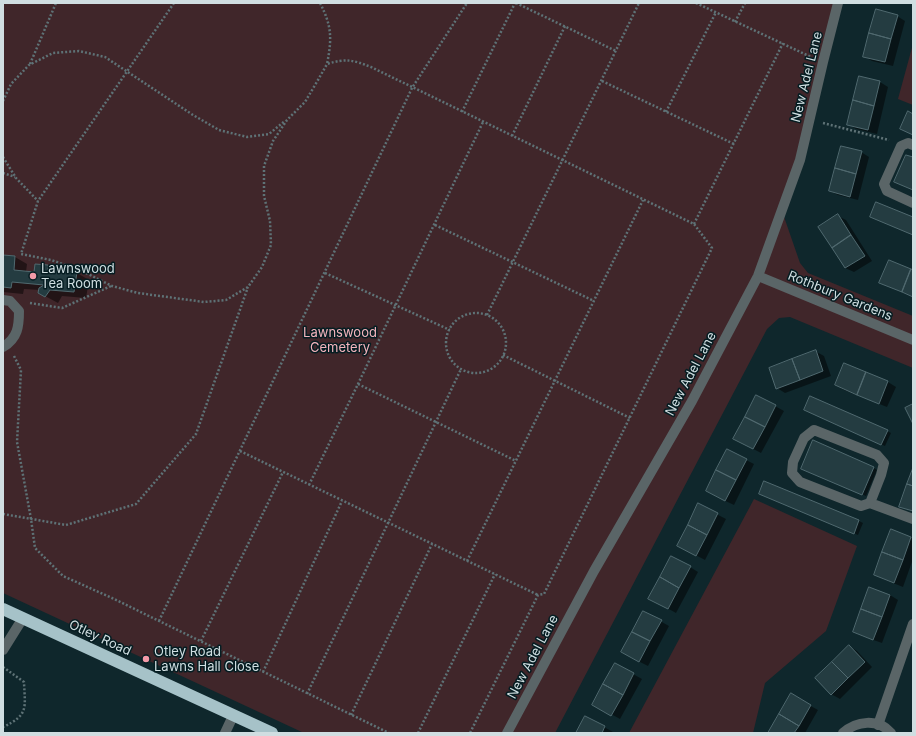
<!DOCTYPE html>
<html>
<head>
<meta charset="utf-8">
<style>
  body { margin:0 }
  #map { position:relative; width:916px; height:736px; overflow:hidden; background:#0f272c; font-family:Inter,sans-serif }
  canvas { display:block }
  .frame { position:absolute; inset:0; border:4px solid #d0dee1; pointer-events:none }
</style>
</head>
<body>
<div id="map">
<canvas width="916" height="736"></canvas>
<div class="frame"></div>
</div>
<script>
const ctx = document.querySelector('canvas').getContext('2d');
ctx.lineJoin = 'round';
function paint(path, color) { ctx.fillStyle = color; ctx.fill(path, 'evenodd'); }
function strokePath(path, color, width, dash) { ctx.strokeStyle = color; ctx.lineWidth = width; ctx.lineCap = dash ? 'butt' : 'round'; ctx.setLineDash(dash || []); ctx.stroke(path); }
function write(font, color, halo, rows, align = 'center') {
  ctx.font = font + ' Inter,sans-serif'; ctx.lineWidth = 3; ctx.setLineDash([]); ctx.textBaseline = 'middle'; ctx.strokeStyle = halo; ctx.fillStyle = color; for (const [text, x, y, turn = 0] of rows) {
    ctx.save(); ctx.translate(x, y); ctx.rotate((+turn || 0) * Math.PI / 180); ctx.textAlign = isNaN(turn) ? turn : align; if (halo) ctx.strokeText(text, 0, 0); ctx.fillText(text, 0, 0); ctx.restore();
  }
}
paint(new Path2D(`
  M 3,3 L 837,3 L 782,211 L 800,263 L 808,273 L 913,316 L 913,368 L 790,317 L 779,318 L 767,329 L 555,733 L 304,733 L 3,593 Z
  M 913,44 L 913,105 L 898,99 Z
  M 754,499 L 857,546 L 826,631 L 765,683 L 753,733 L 629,733 Z`), '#40262a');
paint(new Path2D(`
  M 897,16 L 905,21 L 893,66 L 872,61 L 864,56 Z
  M 860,77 L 880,82 L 888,87 L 877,134 L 856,129 L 848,124 Z
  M 861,152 L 869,157 L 858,200 L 838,195 L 830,191 Z
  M 838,216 L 846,220 L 872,261 L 854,272 L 845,268 Z
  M 3,256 L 15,257 L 27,264 L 26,272 L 35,273 L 48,266 L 56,271 L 77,273 L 89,280 L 86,298 L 62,296 L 58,303 L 45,296 L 40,290 L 24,289 L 23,294 L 3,292 Z
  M 913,271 L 913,297 L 881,283 Z
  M 815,351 L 824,356 L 831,376 L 785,393 L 777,388 Z
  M 844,364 L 888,382 L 896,387 L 887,407 L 844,390 L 836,385 Z
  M 757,396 L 784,411 L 761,453 L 742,443 Z
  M 805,410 L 887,431 L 891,433 L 885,446 Z
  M 746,460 L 754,464 L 734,505 L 715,496 Z
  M 874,468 L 877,470 L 866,496 L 806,470 Z
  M 765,482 L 859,521 L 863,523 L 858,535 L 764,496 L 760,494 Z
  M 699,505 L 726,519 L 705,560 L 686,550 Z
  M 891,530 L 913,539 L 913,559 L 903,587 L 883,579 L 875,575 Z
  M 690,567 L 698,572 L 676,613 L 658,603 Z
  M 890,595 L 898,600 L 882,643 L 862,636 L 854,632 Z
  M 644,612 L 669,626 L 648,666 L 630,657 Z
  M 849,646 L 857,651 L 872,667 L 840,699 L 831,694 Z
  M 615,664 L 642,679 L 620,719 L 593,704 Z
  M 791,695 L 818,710 L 805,733 L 769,733 Z
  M 586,717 L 613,732 L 612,733 L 577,733 Z`), '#0007');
const building = new Path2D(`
  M 876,9 L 898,15 L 891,39 L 869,33 Z
  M 869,33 L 891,39 L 885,62 L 863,57 Z
  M 859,76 L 880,81 L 874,106 L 853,100 Z
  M 853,100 L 874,106 L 868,130 L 847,125 Z
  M 908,111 L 913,114 L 913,135 L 900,129 Z
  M 841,146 L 862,151 L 856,174 L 835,168 Z
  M 906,155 L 913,157 L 913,190 L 894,182 Z
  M 835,168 L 856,174 L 850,197 L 829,191 Z
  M 876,202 L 913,217 L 913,235 L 870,217 Z
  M 838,214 L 851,235 L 832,248 L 818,227 Z
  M 851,235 L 865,256 L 845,268 L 832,248 Z
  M 3,255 L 15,256 L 14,270 L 34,272 L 35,264 L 48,265 L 48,270 L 77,272 L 74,292 L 50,290 L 45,297 L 38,293 L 39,288 L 44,285 L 12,282 L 11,288 L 3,287 Z
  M 889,260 L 911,269 L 902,292 L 879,283 Z
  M 911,269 L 913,270 L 913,297 L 902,292 Z
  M 816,350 L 823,371 L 800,380 L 792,359 Z
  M 792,359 L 800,380 L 776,389 L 769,368 Z
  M 844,363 L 866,372 L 857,395 L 835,385 Z
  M 866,372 L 888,381 L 879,404 L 857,395 Z
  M 756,395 L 776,405 L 765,427 L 745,417 Z
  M 810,396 L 888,430 L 881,445 L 804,410 Z
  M 913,404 L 913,424 L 905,408 Z
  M 745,417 L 765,427 L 753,449 L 733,439 Z
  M 813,440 L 874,467 L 862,495 L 801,469 Z
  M 727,449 L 747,459 L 736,480 L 716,470 Z
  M 913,468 L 913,486 L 907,484 Z
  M 716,470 L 736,480 L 725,501 L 706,491 Z
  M 764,481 L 859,520 L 854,534 L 759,494 Z
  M 907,484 L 913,486 L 913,511 L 899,507 Z
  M 698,503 L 718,513 L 707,535 L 688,525 Z
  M 688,525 L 707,535 L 696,556 L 677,546 Z
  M 891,529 L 911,537 L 903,560 L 882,552 Z
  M 882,552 L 903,560 L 894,583 L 874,575 Z
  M 671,556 L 691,566 L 679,588 L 660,577 Z
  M 660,577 L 679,588 L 668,609 L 648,599 Z
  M 869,587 L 890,595 L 882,617 L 861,609 Z
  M 861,609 L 882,617 L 873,640 L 853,632 Z
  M 643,611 L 662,620 L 650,641 L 632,632 Z
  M 632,632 L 650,641 L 639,662 L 621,652 Z
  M 849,645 L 865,662 L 848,678 L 832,662 Z
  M 832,662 L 848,678 L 831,695 L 815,678 Z
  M 615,663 L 634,673 L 623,695 L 603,684 Z
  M 603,684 L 623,695 L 611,716 L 592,705 Z
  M 791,693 L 811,705 L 799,726 L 779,714 Z
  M 779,714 L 799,726 L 794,733 L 768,733 Z
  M 585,716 L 605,726 L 602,733 L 576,733 Z`);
paint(building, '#243c41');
strokePath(building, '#50696f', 1);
strokePath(new Path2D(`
  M 174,3 L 38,201 L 21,254 L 51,260 L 80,270 L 112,286 L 138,293 L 204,302 L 226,300 L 248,287 L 262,267 L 271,245 L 270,221 L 264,196 L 264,166 L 273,141 L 287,120 L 305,102 L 318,80 L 327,64 C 346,58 353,60 371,67 L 694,224 L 712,248 L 544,594 L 538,595 L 470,733
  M 320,3 C 332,26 332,39 327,64
  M 516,3 L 616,51
  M 696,3 L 811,57
  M 735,22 L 745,3
  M 30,64 L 56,3
  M 602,81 L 734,144
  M 3,101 L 11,84 L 29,65 L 53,53 L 79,51 L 105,57 L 193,115 L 219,130 L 247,137 L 269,134 L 285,121
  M 462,112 L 515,3
  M 666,112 L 716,12
  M 823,123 L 889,140
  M 512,136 L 565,26
  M 3,157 L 16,178 L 38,201
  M 3,173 L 15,177
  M 694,224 L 783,43
  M 435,225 L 594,301
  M 325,273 L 450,330
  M 30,303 L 62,308 L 111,286
  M446 343a30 30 0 1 1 60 0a30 30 0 1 1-60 0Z
  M 487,315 L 639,3
  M 503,355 L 630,418
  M 14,356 L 21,370 L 17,442 L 31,519 L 35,548 L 63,576 L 112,598 L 389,733
  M 358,384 L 516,461
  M 240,451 L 538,595
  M 309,485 L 358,384 L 483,122
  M 3,514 L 66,525 L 136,504 L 196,434 L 248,287
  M 467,561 L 643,200
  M 159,621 L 412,88 L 467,3
  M 201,641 L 283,472
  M 3,667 L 24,682 C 25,708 29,715 3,727
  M 263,672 L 342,501
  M 307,694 L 461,369
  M 351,715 L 432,544
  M 418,733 L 495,574`), '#5e7276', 2.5, [2, 2]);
strokePath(new Path2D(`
  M 913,145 L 908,143 L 901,146 L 884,184 L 887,191 L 913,203
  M 758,276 L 913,340
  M 3,300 L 10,301 L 19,311 C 19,326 18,338 3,347
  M 870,503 L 881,475 L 884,463 L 877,455 L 814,430 L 804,438 L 793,462 L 792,473 L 800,482 L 861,506 L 870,503 L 913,519
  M 3,650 L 23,618
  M 878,725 L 913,624
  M 225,733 L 233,716
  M 507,733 L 594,571 L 692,401 L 758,276 L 800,160 L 823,62 L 838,3
  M 843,733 C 856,721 878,718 891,733`), '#5a6567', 10);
strokePath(new Path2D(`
  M 3,609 L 272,733`), '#a6c2c8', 12);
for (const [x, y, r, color] of [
  [33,276,4,"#f39aa8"],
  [146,659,4,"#f39aa8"]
]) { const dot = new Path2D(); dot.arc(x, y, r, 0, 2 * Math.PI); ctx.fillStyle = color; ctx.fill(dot); strokePath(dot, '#051d22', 1.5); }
write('13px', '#d0dee1', '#051d22', [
  ["New Adel Lane",807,77,-76],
  ["Rothbury Gardens",840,296,22],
  ["New Adel Lane",691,374,-62],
  ["Otley Road",100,638,25],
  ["New Adel Lane",533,657,-62]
]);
write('13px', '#d0dee1', '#051d22', [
  ["Lawnswood",41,269],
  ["Tea Room",41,284],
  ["Otley Road",154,652],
  ["Lawns Hall Close",154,667]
], 'left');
write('13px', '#f4b4bd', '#051d22', [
  ["Lawnswood",340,333],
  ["Cemetery",340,348]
]);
</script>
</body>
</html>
